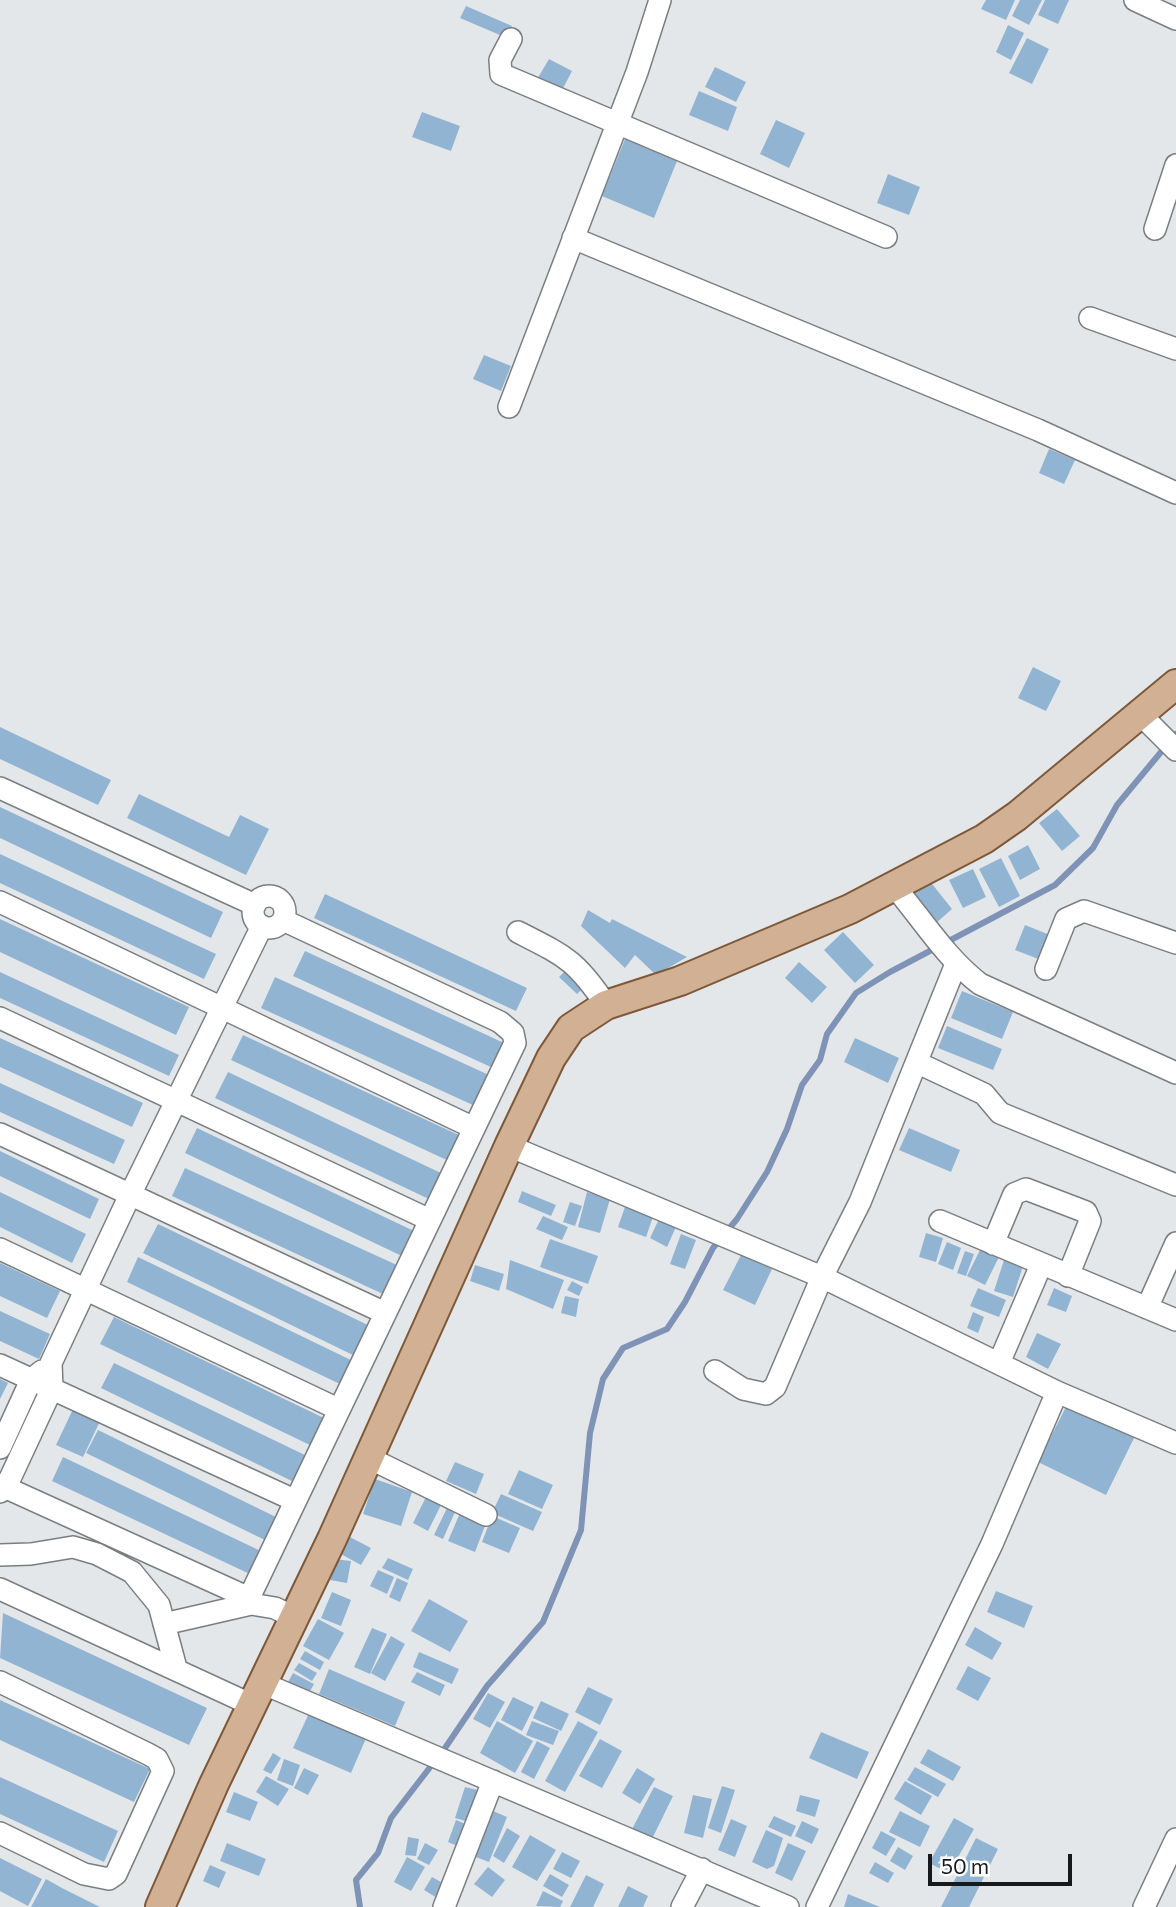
<!DOCTYPE html>
<html>
<head>
<meta charset="utf-8">
<style>
  body { margin:0 }
  #map { position:relative; width:1176px; height:1907px; overflow:hidden; background:#e4e7ea; font-family:Commissioner,sans-serif }
  canvas { display:block }
  .scale { position:absolute; left:928px; top:1854px; width:144px; height:32px; box-sizing:border-box; border:4px solid #18191a; border-top:0; padding-left:9px; font-size:21px; line-height:24px; white-space:nowrap; color:#18191a; -webkit-text-stroke:5px #fff; paint-order:stroke }
</style>
</head>
<body>
<div id="map">
<canvas width="1176" height="1907"></canvas>
<div class="scale">50 m</div>
</div>
<script>
const ctx = document.querySelector('canvas').getContext('2d');
ctx.lineJoin = 'round';
function strokePath(path, color, width, dash) { ctx.strokeStyle = color; ctx.lineWidth = width; ctx.lineCap = dash ? 'butt' : 'round'; ctx.setLineDash(dash || []); ctx.stroke(path); }
function paint(path, color) { ctx.fillStyle = color; ctx.fill(path, 'evenodd'); }
strokePath(new Path2D(`
  M 443,1751 L 487,1686 L 543,1622 L 581,1530 L 590,1433 L 603,1379 L 623,1348 L 667,1329 L 685,1302 L 713,1248 L 737,1219 L 767,1172 L 787,1129 L 802,1085 L 820,1060 L 827,1034 L 856,993 L 890,972 L 1055,885 L 1093,848 L 1117,805 L 1176,734
  M 360,1907 L 356,1880 L 378,1853 L 391,1818 L 431,1766`), '#7e93b6', 6);
paint(new Path2D(`
  M 986,0 L 1015,0 L 1006,20 L 981,9 Z
  M 1020,0 L 1042,0 L 1029,25 L 1012,16 Z
  M 1045,0 L 1069,0 L 1058,24 L 1038,15 Z
  M 466,6 L 512,26 L 507,38 L 460,18 Z
  M 1008,25 L 1024,33 L 1011,60 L 996,52 Z
  M 1027,38 L 1049,49 L 1032,84 L 1009,73 Z
  M 549,59 L 572,71 L 560,94 L 536,81 Z
  M 715,67 L 746,82 L 736,102 L 705,87 Z
  M 699,91 L 737,107 L 728,131 L 689,115 Z
  M 422,112 L 460,126 L 451,151 L 412,137 Z
  M 776,120 L 805,133 L 789,168 L 760,154 Z
  M 625,139 L 677,161 L 654,218 L 602,196 Z
  M 888,174 L 920,187 L 909,215 L 877,203 Z
  M 484,355 L 511,366 L 501,391 L 473,379 Z
  M 1049,449 L 1075,460 L 1064,484 L 1039,473 Z
  M 1033,667 L 1061,681 L 1046,711 L 1018,698 Z
  M 0,727 L 111,780 L 98,805 L 0,759 Z
  M 139,794 L 229,837 L 240,815 L 269,829 L 246,875 L 127,818 Z
  M 0,807 L 223,912 L 211,938 L 0,838 Z
  M 1057,809 L 1080,836 L 1062,851 L 1039,823 Z
  M 1028,845 L 1040,869 L 1020,880 L 1008,856 Z
  M 0,854 L 216,954 L 204,979 L 0,883 Z
  M 1001,858 L 1020,896 L 999,907 L 979,869 Z
  M 973,869 L 986,897 L 963,908 L 949,880 Z
  M 929,880 L 952,909 L 935,924 L 911,894 Z
  M 325,894 L 527,988 L 516,1011 L 314,918 Z
  M 588,910 L 610,923 L 612,919 L 687,957 L 656,975 L 635,955 L 625,968 L 581,926 Z
  M 0,919 L 189,1007 L 176,1035 L 0,952 Z
  M 1025,925 L 1050,935 L 1041,960 L 1015,950 Z
  M 843,932 L 874,965 L 855,983 L 824,950 Z
  M 305,951 L 504,1043 L 493,1068 L 293,976 Z
  M 799,962 L 827,987 L 812,1003 L 785,978 Z
  M 571,965 L 589,982 L 577,994 L 559,977 Z
  M 0,972 L 179,1055 L 169,1076 L 0,998 Z
  M 275,977 L 489,1075 L 475,1106 L 261,1008 Z
  M 962,991 L 1013,1012 L 1002,1039 L 951,1018 Z
  M 947,1026 L 1002,1049 L 993,1070 L 938,1048 Z
  M 243,1035 L 463,1137 L 451,1162 L 231,1060 Z
  M 0,1038 L 143,1103 L 132,1127 L 0,1067 Z
  M 855,1038 L 899,1058 L 888,1083 L 844,1062 Z
  M 228,1072 L 443,1174 L 431,1200 L 215,1098 Z
  M 0,1083 L 125,1140 L 114,1164 L 0,1112 Z
  M 197,1128 L 416,1232 L 404,1257 L 185,1153 Z
  M 909,1128 L 960,1150 L 951,1172 L 899,1150 Z
  M 0,1151 L 99,1199 L 90,1219 L 0,1176 Z
  M 185,1168 L 399,1266 L 385,1295 L 172,1196 Z
  M 522,1191 L 556,1205 L 551,1216 L 518,1202 Z
  M 0,1192 L 86,1234 L 72,1263 L 0,1227 Z
  M 587,1192 L 610,1199 L 600,1233 L 578,1227 Z
  M 570,1202 L 582,1206 L 575,1226 L 563,1222 Z
  M 625,1207 L 653,1217 L 646,1237 L 618,1227 Z
  M 543,1216 L 568,1227 L 562,1240 L 536,1229 Z
  M 659,1219 L 676,1227 L 667,1247 L 650,1238 Z
  M 158,1224 L 372,1327 L 357,1357 L 143,1253 Z
  M 926,1233 L 943,1238 L 936,1262 L 919,1257 Z
  M 681,1234 L 696,1240 L 685,1269 L 670,1264 Z
  M 550,1239 L 598,1256 L 588,1284 L 540,1267 Z
  M 947,1242 L 961,1248 L 953,1270 L 938,1264 Z
  M 981,1248 L 999,1257 L 985,1285 L 967,1276 Z
  M 965,1251 L 974,1254 L 966,1276 L 957,1273 Z
  M 741,1255 L 772,1269 L 755,1305 L 723,1290 Z
  M 138,1257 L 355,1362 L 344,1386 L 127,1282 Z
  M 510,1260 L 564,1280 L 553,1309 L 506,1289 Z
  M 1004,1260 L 1023,1266 L 1013,1297 L 994,1291 Z
  M 0,1263 L 60,1291 L 47,1318 L 0,1296 Z
  M 475,1265 L 504,1274 L 499,1291 L 470,1281 Z
  M 572,1281 L 583,1287 L 579,1296 L 567,1290 Z
  M 978,1288 L 1006,1300 L 999,1317 L 970,1306 Z
  M 1054,1288 L 1072,1296 L 1066,1312 L 1047,1305 Z
  M 565,1296 L 579,1299 L 576,1317 L 561,1313 Z
  M 0,1311 L 50,1334 L 39,1359 L 0,1341 Z
  M 973,1312 L 984,1317 L 978,1333 L 967,1328 Z
  M 114,1317 L 328,1420 L 314,1447 L 100,1344 Z
  M 1037,1333 L 1061,1344 L 1048,1369 L 1026,1357 Z
  M 114,1363 L 309,1457 L 296,1483 L 101,1388 Z
  M 0,1379 L 8,1383 L 0,1399 Z
  M 1070,1399 L 1137,1432 L 1106,1495 L 1038,1462 Z
  M 74,1407 L 101,1419 L 83,1457 L 56,1445 Z
  M 98,1430 L 280,1519 L 269,1542 L 86,1453 Z
  M 63,1457 L 265,1553 L 254,1576 L 52,1481 Z
  M 455,1462 L 484,1474 L 476,1494 L 446,1481 Z
  M 519,1470 L 553,1485 L 542,1509 L 508,1494 Z
  M 375,1479 L 412,1492 L 401,1526 L 363,1514 Z
  M 501,1494 L 542,1512 L 533,1531 L 492,1513 Z
  M 426,1497 L 441,1505 L 428,1531 L 413,1523 Z
  M 447,1508 L 455,1512 L 443,1539 L 434,1535 Z
  M 460,1513 L 486,1523 L 475,1552 L 448,1541 Z
  M 492,1516 L 520,1528 L 509,1553 L 482,1542 Z
  M 348,1536 L 371,1548 L 361,1565 L 339,1553 Z
  M 388,1558 L 413,1569 L 408,1580 L 382,1568 Z
  M 334,1559 L 351,1561 L 347,1583 L 330,1580 Z
  M 378,1570 L 394,1577 L 387,1594 L 370,1586 Z
  M 397,1578 L 408,1583 L 400,1602 L 389,1597 Z
  M 996,1591 L 1033,1606 L 1024,1628 L 987,1612 Z
  M 332,1592 L 351,1600 L 341,1626 L 321,1618 Z
  M 429,1599 L 468,1621 L 450,1652 L 411,1631 Z
  M 3,1613 L 207,1708 L 189,1745 L 0,1658 Z
  M 318,1619 L 344,1633 L 329,1660 L 303,1646 Z
  M 975,1627 L 1002,1643 L 992,1660 L 965,1645 Z
  M 372,1628 L 387,1634 L 370,1674 L 354,1667 Z
  M 391,1636 L 405,1644 L 385,1681 L 371,1673 Z
  M 305,1651 L 324,1662 L 320,1670 L 300,1659 Z
  M 419,1652 L 459,1669 L 452,1684 L 413,1667 Z
  M 299,1663 L 317,1673 L 312,1681 L 294,1670 Z
  M 968,1666 L 991,1678 L 978,1701 L 956,1689 Z
  M 329,1669 L 405,1702 L 395,1726 L 319,1694 Z
  M 417,1672 L 445,1685 L 440,1696 L 411,1682 Z
  M 293,1673 L 314,1684 L 309,1693 L 288,1682 Z
  M 588,1687 L 613,1699 L 600,1725 L 575,1712 Z
  M 488,1693 L 505,1702 L 490,1728 L 473,1719 Z
  M 513,1697 L 534,1707 L 522,1731 L 501,1720 Z
  M 0,1700 L 150,1769 L 134,1802 L 0,1740 Z
  M 541,1701 L 569,1714 L 561,1731 L 533,1718 Z
  M 310,1711 L 367,1736 L 351,1773 L 293,1748 Z
  M 497,1721 L 533,1741 L 515,1773 L 480,1753 Z
  M 532,1721 L 559,1731 L 553,1745 L 526,1735 Z
  M 578,1721 L 598,1732 L 565,1792 L 545,1781 Z
  M 821,1732 L 869,1752 L 857,1779 L 809,1758 Z
  M 600,1739 L 622,1751 L 602,1788 L 579,1776 Z
  M 537,1741 L 550,1748 L 534,1779 L 521,1772 Z
  M 928,1749 L 961,1767 L 953,1781 L 920,1763 Z
  M 273,1753 L 281,1758 L 271,1774 L 263,1770 Z
  M 284,1759 L 300,1765 L 293,1786 L 277,1780 Z
  M 915,1767 L 946,1784 L 938,1797 L 907,1780 Z
  M 304,1768 L 319,1775 L 308,1795 L 294,1788 Z
  M 637,1768 L 655,1779 L 640,1804 L 622,1793 Z
  M 266,1776 L 289,1789 L 278,1806 L 256,1792 Z
  M 0,1777 L 118,1831 L 104,1862 L 0,1814 Z
  M 905,1781 L 932,1796 L 921,1815 L 894,1799 Z
  M 722,1786 L 735,1790 L 721,1833 L 708,1828 Z
  M 465,1787 L 482,1791 L 473,1823 L 455,1818 Z
  M 654,1787 L 673,1796 L 651,1841 L 631,1831 Z
  M 234,1792 L 258,1802 L 250,1821 L 226,1812 Z
  M 693,1795 L 712,1799 L 703,1838 L 684,1833 Z
  M 800,1795 L 820,1800 L 815,1817 L 796,1811 Z
  M 486,1808 L 507,1817 L 489,1862 L 468,1854 Z
  M 900,1811 L 930,1826 L 920,1847 L 889,1832 Z
  M 774,1816 L 796,1826 L 791,1837 L 768,1827 Z
  M 954,1818 L 974,1829 L 949,1873 L 929,1863 Z
  M 731,1819 L 747,1826 L 735,1857 L 718,1850 Z
  M 456,1820 L 468,1825 L 460,1847 L 448,1842 Z
  M 802,1821 L 819,1829 L 812,1844 L 795,1836 Z
  M 507,1828 L 520,1836 L 504,1863 L 493,1856 Z
  M 766,1830 L 783,1838 L 774,1866 L 767,1869 L 752,1862 Z
  M 881,1831 L 896,1839 L 886,1856 L 872,1848 Z
  M 530,1835 L 556,1850 L 537,1881 L 512,1867 Z
  M 408,1837 L 419,1839 L 416,1856 L 405,1855 Z
  M 976,1838 L 998,1849 L 969,1907 L 941,1907 Z
  M 227,1843 L 266,1859 L 259,1876 L 220,1861 Z
  M 425,1843 L 438,1850 L 429,1865 L 417,1859 Z
  M 788,1843 L 806,1851 L 792,1881 L 775,1873 Z
  M 898,1847 L 913,1856 L 905,1870 L 890,1861 Z
  M 562,1852 L 580,1861 L 571,1878 L 553,1869 Z
  M 407,1857 L 425,1867 L 411,1891 L 394,1882 Z
  M 0,1858 L 42,1879 L 28,1906 L 0,1891 Z
  M 875,1862 L 894,1873 L 888,1883 L 869,1873 Z
  M 210,1865 L 226,1872 L 219,1888 L 203,1881 Z
  M 488,1867 L 505,1880 L 492,1897 L 474,1884 Z
  M 550,1874 L 569,1885 L 562,1897 L 543,1886 Z
  M 586,1875 L 604,1884 L 593,1907 L 570,1907 Z
  M 432,1877 L 450,1887 L 442,1901 L 424,1890 Z
  M 46,1879 L 62,1888 L 100,1907 L 31,1907 Z
  M 628,1886 L 648,1896 L 643,1907 L 618,1907 Z
  M 543,1891 L 563,1901 L 560,1907 L 536,1906 Z
  M 848,1894 L 880,1907 L 844,1907 Z`), '#92b4d3');
const minor = new Path2D(`
  M 1135,0 L 1176,19
  M 511,39 L 500,60 L 501,74 L 886,237
  M 1155,229 L 1176,165
  M 573,238 L 1038,430 L 1176,493
  M 1090,318 L 1176,349
  M 509,407 L 637,72 L 660,0
  M 1139,713 L 1176,750
  M 0,788 L 255,905
  M 894,886 C 922,919 946,958 980,984 L 1176,1073
  M253 912a16 16 0 1 1 32 0a16 16 0 1 1-32 0Z
  M 0,902 L 474,1128
  M 518,932 C 565,956 576,960 606,1005
  M 1046,969 L 1066,919 L 1084,911 L 1176,943
  M 0,1018 L 430,1220
  M 918,1063 L 984,1094 L 1000,1113 L 1176,1185
  M 0,1134 L 385,1313
  M 509,1146 L 822,1277 L 1057,1392 L 1176,1443
  M 940,1221 L 1176,1320
  M 993,1244 L 1014,1194 L 1026,1189 L 1086,1212 L 1090,1221 L 1068,1276
  M 0,1249 L 338,1409
  M 1147,1308 L 1176,1243
  M 999,1363 L 1041,1265
  M 0,1365 L 294,1500
  M 715,1371 L 743,1389 L 766,1394 L 775,1387 L 822,1277 L 860,1202 L 956,964
  M 0,1448 L 31,1380 L 42,1371
  M 369,1458 L 486,1515
  M 0,1485 L 249,1598 L 515,1043 L 513,1033 L 500,1022 L 283,920
  M 0,1492 L 6,1487 L 47,1399 L 52,1389 L 51,1363 L 130,1195 L 262,926
  M 0,1555 L 31,1554 L 73,1547 L 97,1554 L 132,1572 L 159,1605 L 176,1668
  M 0,1589 L 252,1705
  M 164,1624 L 251,1604 L 275,1608 L 293,1617
  M 0,1682 L 148,1754 L 157,1759 L 163,1771 L 116,1874 L 109,1879 L 84,1874 L 0,1833
  M 262,1683 L 788,1907
  M 444,1907 L 493,1781
  M 682,1907 L 702,1869
  M 817,1907 L 992,1544 L 1057,1392
  M 1144,1907 L 1176,1839`);
const major = new Path2D(`
  M 160,1907 L 214,1784 L 332,1539 L 509,1146 L 551,1058 L 571,1028 L 606,1005 L 680,981 L 850,909 L 984,839 L 1017,816 L 1176,684`);
strokePath(minor, '#7b7e81', 24);
strokePath(major, '#7d593a', 32);
strokePath(minor, '#fff', 21);
strokePath(major, '#d2b093', 28);
</script>
</body>
</html>
